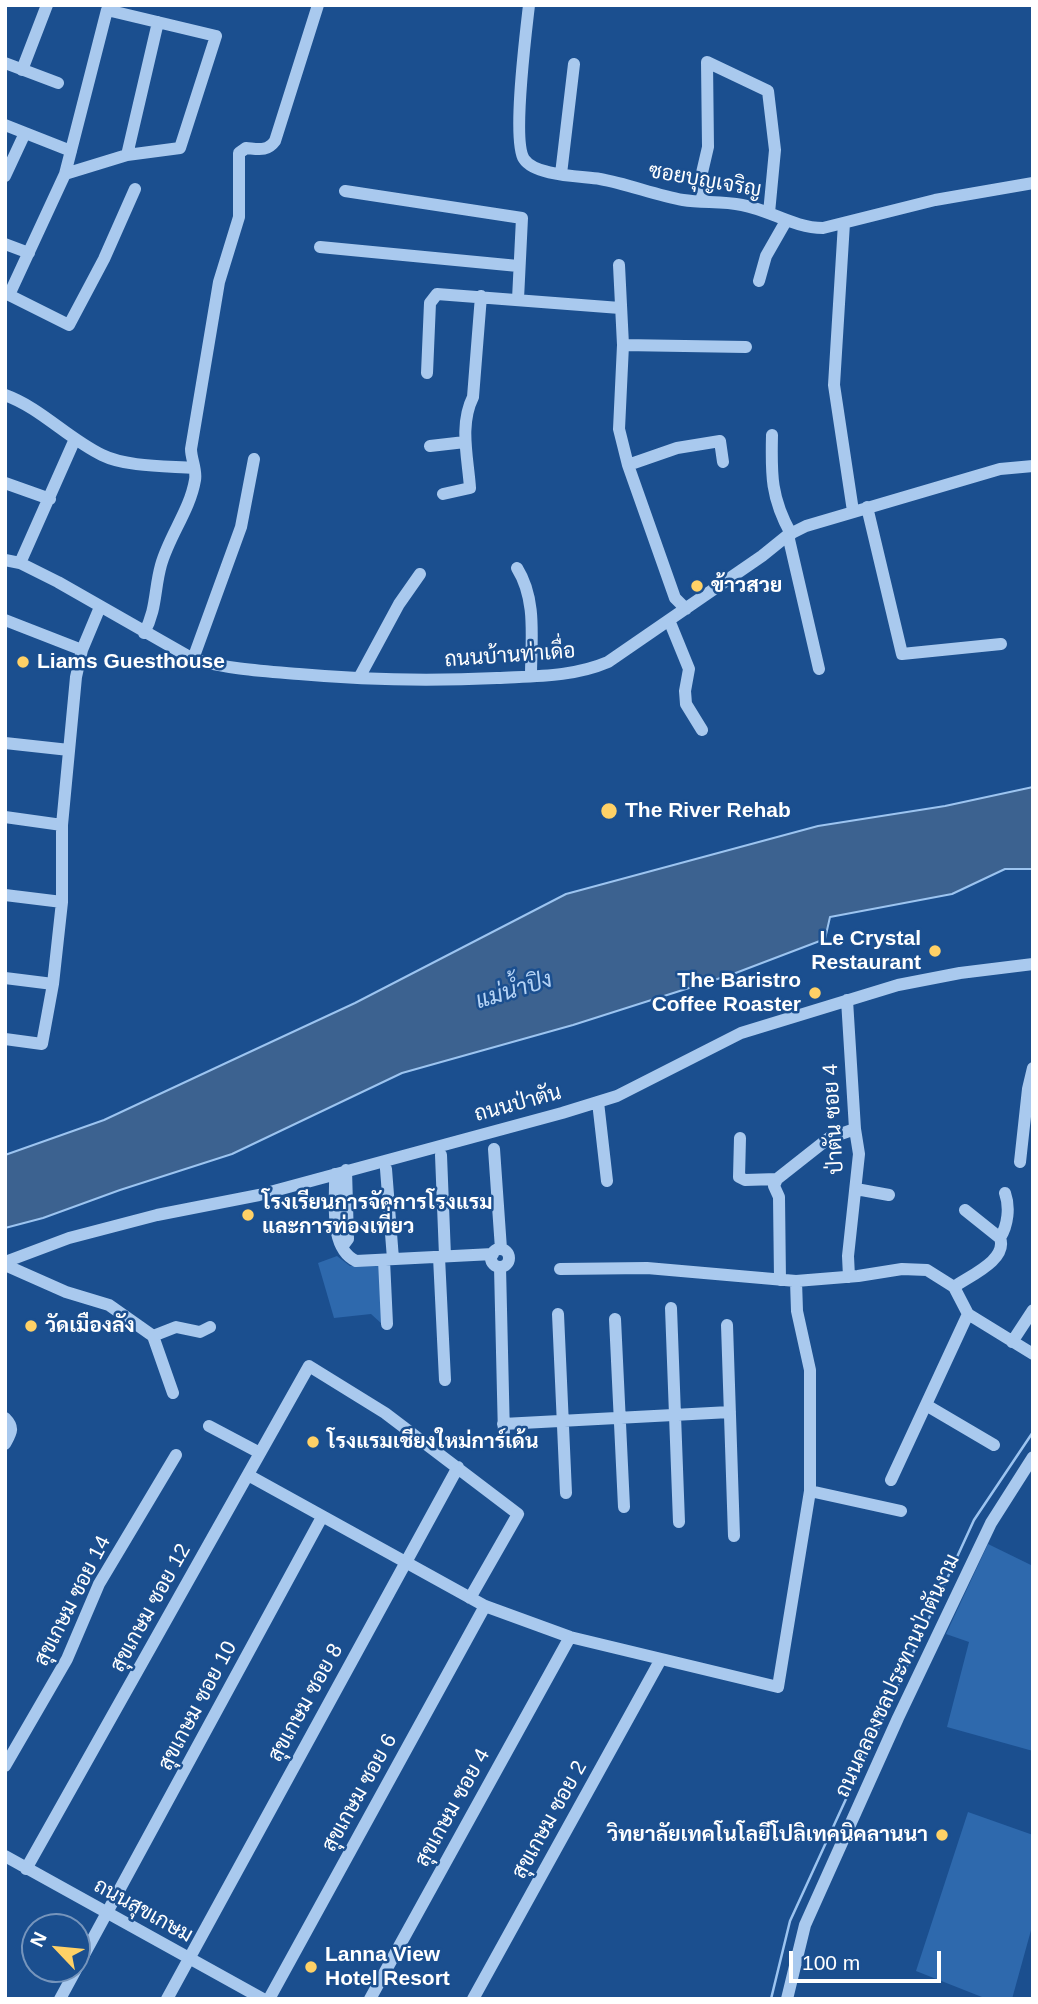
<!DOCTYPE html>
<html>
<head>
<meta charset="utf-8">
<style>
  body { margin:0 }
  #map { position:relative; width:1038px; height:2004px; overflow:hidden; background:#1b4f8f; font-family:Arial,sans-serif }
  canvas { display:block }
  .frame { position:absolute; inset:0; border:7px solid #fff; pointer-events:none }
  .north { position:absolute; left:21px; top:1913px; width:70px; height:70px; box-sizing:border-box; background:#1b4f8f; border:2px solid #7695bc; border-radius:50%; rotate:296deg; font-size:19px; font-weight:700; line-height:28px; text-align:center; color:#fff }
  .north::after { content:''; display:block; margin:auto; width:24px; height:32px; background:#ffd166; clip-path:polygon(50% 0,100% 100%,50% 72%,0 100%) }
  .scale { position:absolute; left:789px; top:1951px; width:152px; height:32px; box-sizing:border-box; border:4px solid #fff; border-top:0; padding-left:9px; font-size:21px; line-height:24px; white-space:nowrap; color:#fff; -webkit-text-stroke:5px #1b4f8f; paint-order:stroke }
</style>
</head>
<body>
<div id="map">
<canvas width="1038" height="2004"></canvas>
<div class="frame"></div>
<div class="north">N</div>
<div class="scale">100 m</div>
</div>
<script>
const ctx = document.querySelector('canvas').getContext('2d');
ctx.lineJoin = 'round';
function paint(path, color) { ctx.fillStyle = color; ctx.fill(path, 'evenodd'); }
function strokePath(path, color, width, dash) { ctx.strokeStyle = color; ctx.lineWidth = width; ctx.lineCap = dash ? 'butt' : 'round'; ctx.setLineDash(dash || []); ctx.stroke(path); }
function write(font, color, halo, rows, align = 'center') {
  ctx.font = font + ' Arial,Sarabun,sans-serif'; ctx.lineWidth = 5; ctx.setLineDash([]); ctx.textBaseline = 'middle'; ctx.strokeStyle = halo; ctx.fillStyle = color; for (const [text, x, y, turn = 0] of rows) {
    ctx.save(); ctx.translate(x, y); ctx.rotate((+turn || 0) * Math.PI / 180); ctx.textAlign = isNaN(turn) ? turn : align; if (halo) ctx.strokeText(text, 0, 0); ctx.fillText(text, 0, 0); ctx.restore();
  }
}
paint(new Path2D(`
  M 337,1256 L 350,1266 L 379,1265 L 382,1324 L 371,1314 L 334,1318 L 318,1263 Z
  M 988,1544 L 1033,1566 L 1033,1751 L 947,1727 L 969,1642 L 946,1634 Z
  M 968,1812 L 1033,1835 L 1033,1923 L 1012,1999 L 987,1999 L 916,1971 Z`), '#2e69ad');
const water = new Path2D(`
  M 1033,787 L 1033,869 L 1005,869 L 952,894 L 830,917 L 825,939 L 733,974 L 573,1025 L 402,1073 L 232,1154 L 120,1190 L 43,1218 L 5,1228 L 5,1155 L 104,1120 L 226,1063 L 355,1003 L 566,894 L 818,826 L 945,806 Z`);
paint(water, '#3c6290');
strokePath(water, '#9cc4f0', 2);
strokePath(new Path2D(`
  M 771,1999 L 790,1921 L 974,1520 L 1033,1432`), '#9cc4f0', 2.5);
strokePath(new Path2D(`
  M 529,5 C 526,32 512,141 524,159 C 535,176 580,176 600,179 C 628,184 655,195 683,200 C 702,203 722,201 742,205 C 770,210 794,228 823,228 L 935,200 L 1033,183
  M 5,63 L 58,83
  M 22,70 L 47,5
  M 5,125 L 71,151
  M 127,155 L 158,22
  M 65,174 L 127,155 L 180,148 L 216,36 L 107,10 L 65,174 L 9,295 L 69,325 L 104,259 L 135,189
  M 561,174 L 574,64
  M 5,176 L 25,133
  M 345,191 L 522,218 L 518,299
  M 703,200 L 701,177 L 708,147 L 707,62 L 768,91 L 775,150 L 769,213
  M 844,223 L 834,385 L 853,511
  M 5,244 L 29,253
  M 320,247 L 518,266
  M 619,265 L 623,345 L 619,429 L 628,465 L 675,598 L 686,609
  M 759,281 L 766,256 L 786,221
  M 623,345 L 746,347
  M 427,373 L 430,303 L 437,294 L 620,308
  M 5,395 C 41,408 67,438 102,455 C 126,467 167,466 194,468
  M 772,435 C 771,475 771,498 791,534
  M 430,446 L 465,442
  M 628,465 L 677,448 L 720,441 L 723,462
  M 5,483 L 50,499
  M 443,494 L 470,488 C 468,458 459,425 473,397 L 481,296
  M 867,507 L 902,654 L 1001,644
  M 788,535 L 819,669
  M 5,560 L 20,563 L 58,582 L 193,659 C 227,669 262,671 299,674 C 365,680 431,681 497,678 C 535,676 573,677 608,662 L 762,556 L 788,535 L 806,526 L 1000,469 L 1033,466
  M 20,563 L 75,439
  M 517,568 C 537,600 531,639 531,676
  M 5,620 L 82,650
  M 669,620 L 689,669 L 685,691 L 686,704 L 702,730
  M 144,633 C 157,609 154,590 161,565 C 169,536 190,510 195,480 C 197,470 191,459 191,449 L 219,282 L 239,217 L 239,153 L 246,148 C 258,149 267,152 275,141 L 318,5
  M 193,659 L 241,527 L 254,459
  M 359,678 L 399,604 L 420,574
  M 5,743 L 69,750
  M 5,817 L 62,825
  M 5,895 L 62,902
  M 5,978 L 53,984
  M 847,1000 L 855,1129 L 859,1154 L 848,1256 L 849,1277
  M 5,1039 L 42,1044 L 53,984 L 62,902 L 62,825 L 76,677 L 82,650 L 100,607
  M 598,1102 L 607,1181
  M 740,1138 L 739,1177 L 745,1180 L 777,1179
  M 494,1149 L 501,1249
  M 441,1155 L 445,1256
  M 1020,1162 L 1028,1089 L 1033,1068
  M 386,1169 L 393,1259
  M 335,1174 C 336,1200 328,1248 356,1261 L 493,1254
  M 856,1189 L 889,1195
  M 1000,1238 C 1008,1225 1010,1207 1005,1193
  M 342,1247 L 348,1239 L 346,1170
  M491 1258a9 9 0 1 1 18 0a9 9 0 1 1-18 0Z
  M 439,1257 L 445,1380
  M 384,1260 L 387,1324
  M 5,1262 L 69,1238 L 157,1215 L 259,1195 L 562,1113 L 617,1096 L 741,1033 L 898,985 L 960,973 L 1033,964
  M 5,1265 L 66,1292 L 109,1305 L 153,1336 L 173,1393
  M 500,1267 L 504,1436
  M 560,1269 L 647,1268 L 796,1281 L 858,1276 L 902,1269 L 927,1270 L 954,1287 L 968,1314 L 1033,1354
  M 780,1280 L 779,1197 L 774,1186 L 777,1179 L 829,1138 L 855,1129
  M 954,1287 C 969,1276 1008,1260 1000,1238 L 965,1210
  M 671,1308 L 679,1522
  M 558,1314 L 566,1493
  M 615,1319 L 624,1507
  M 727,1325 L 734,1536
  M 153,1336 L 176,1327 L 200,1332 L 210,1327
  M 1012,1342 L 1033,1310
  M 926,1405 L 994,1445
  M 5,1418 C 15,1428 11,1433 5,1444
  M 503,1424 L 730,1412
  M 209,1426 L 260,1453
  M 248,1475 L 485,1606 L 570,1637 L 778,1687 L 810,1491 L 810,1370 L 797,1311 L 796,1281
  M 891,1480 L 968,1314
  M 810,1491 L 901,1511
  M 5,1766 L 67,1659 L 99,1584 L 176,1455
  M 5,1856 L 263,1999
  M 26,1869 L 309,1366 L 385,1413 L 518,1514 L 470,1598
  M 60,1999 L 322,1517
  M 167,1999 L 458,1467
  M 269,1999 L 485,1606
  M 370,1999 L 570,1637
  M 473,1999 L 661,1659
  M 787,1999 L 805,1925 L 898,1718 L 991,1523 L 1033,1457`), '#a9c9ee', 12);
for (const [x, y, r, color] of [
  [697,586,7,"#ffd166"],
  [23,662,7,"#ffd166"],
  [609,811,9,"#ffd166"],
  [935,951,7,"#ffd166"],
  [815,993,7,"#ffd166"],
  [248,1215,7,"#ffd166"],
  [31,1326,7,"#ffd166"],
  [313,1442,7,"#ffd166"],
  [942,1835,7,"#ffd166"],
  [311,1967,7,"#ffd166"]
]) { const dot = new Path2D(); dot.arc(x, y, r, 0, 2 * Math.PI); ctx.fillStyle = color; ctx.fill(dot); strokePath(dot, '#1b4f8f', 2.5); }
write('21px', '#fff', '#1b4f8f', [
  ["ซอยบุญเจริญ",705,181,10],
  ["ถนนบ้านท่าเดื่อ",510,656,-4],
  ["ถนนป่าตัน",518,1104,-15],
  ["ป่าตัน ซอย 4",834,1119,-93],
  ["สุขเกษม ซอย 14",73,1601,-63],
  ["สุขเกษม ซอย 12",151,1608,-61],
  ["ถนนคลองชลประทานป่าตันงาม",898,1676,-65],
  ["สุขเกษม ซอย 8",306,1703,-61],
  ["สุขเกษม ซอย 10",198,1706,-62],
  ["สุขเกษม ซอย 6",360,1793,-61],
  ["สุขเกษม ซอย 4",453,1808,-61],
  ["สุขเกษม ซอย 2",550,1820,-61],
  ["ถนนสุขเกษม",143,1911,29]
]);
write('bold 21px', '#fff', '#1b4f8f', [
  ["ข้าวสวย",711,586],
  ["Liams Guesthouse",37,662],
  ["The River Rehab",625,811],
  ["Le Crystal",921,939,"right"],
  ["Restaurant",921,963,"right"],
  ["The Baristro",801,981,"right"],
  ["Coffee Roaster",801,1005,"right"],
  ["โรงเรียนการจัดการโรงแรม",262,1203],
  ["และการท่องเที่ยว",262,1227],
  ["วัดเมืองลัง",45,1326],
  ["โรงแรมเชียงใหม่การ์เด้น",327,1442],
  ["วิทยาลัยเทคโนโลยีโปลิเทคนิคลานนา",928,1835,"right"],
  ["Lanna View",325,1955],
  ["Hotel Resort",325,1979]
], 'left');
write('italic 23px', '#b5d3f5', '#1b4f8f', [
  ["แม่น้ำปิง",514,991,-17]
]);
</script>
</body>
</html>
